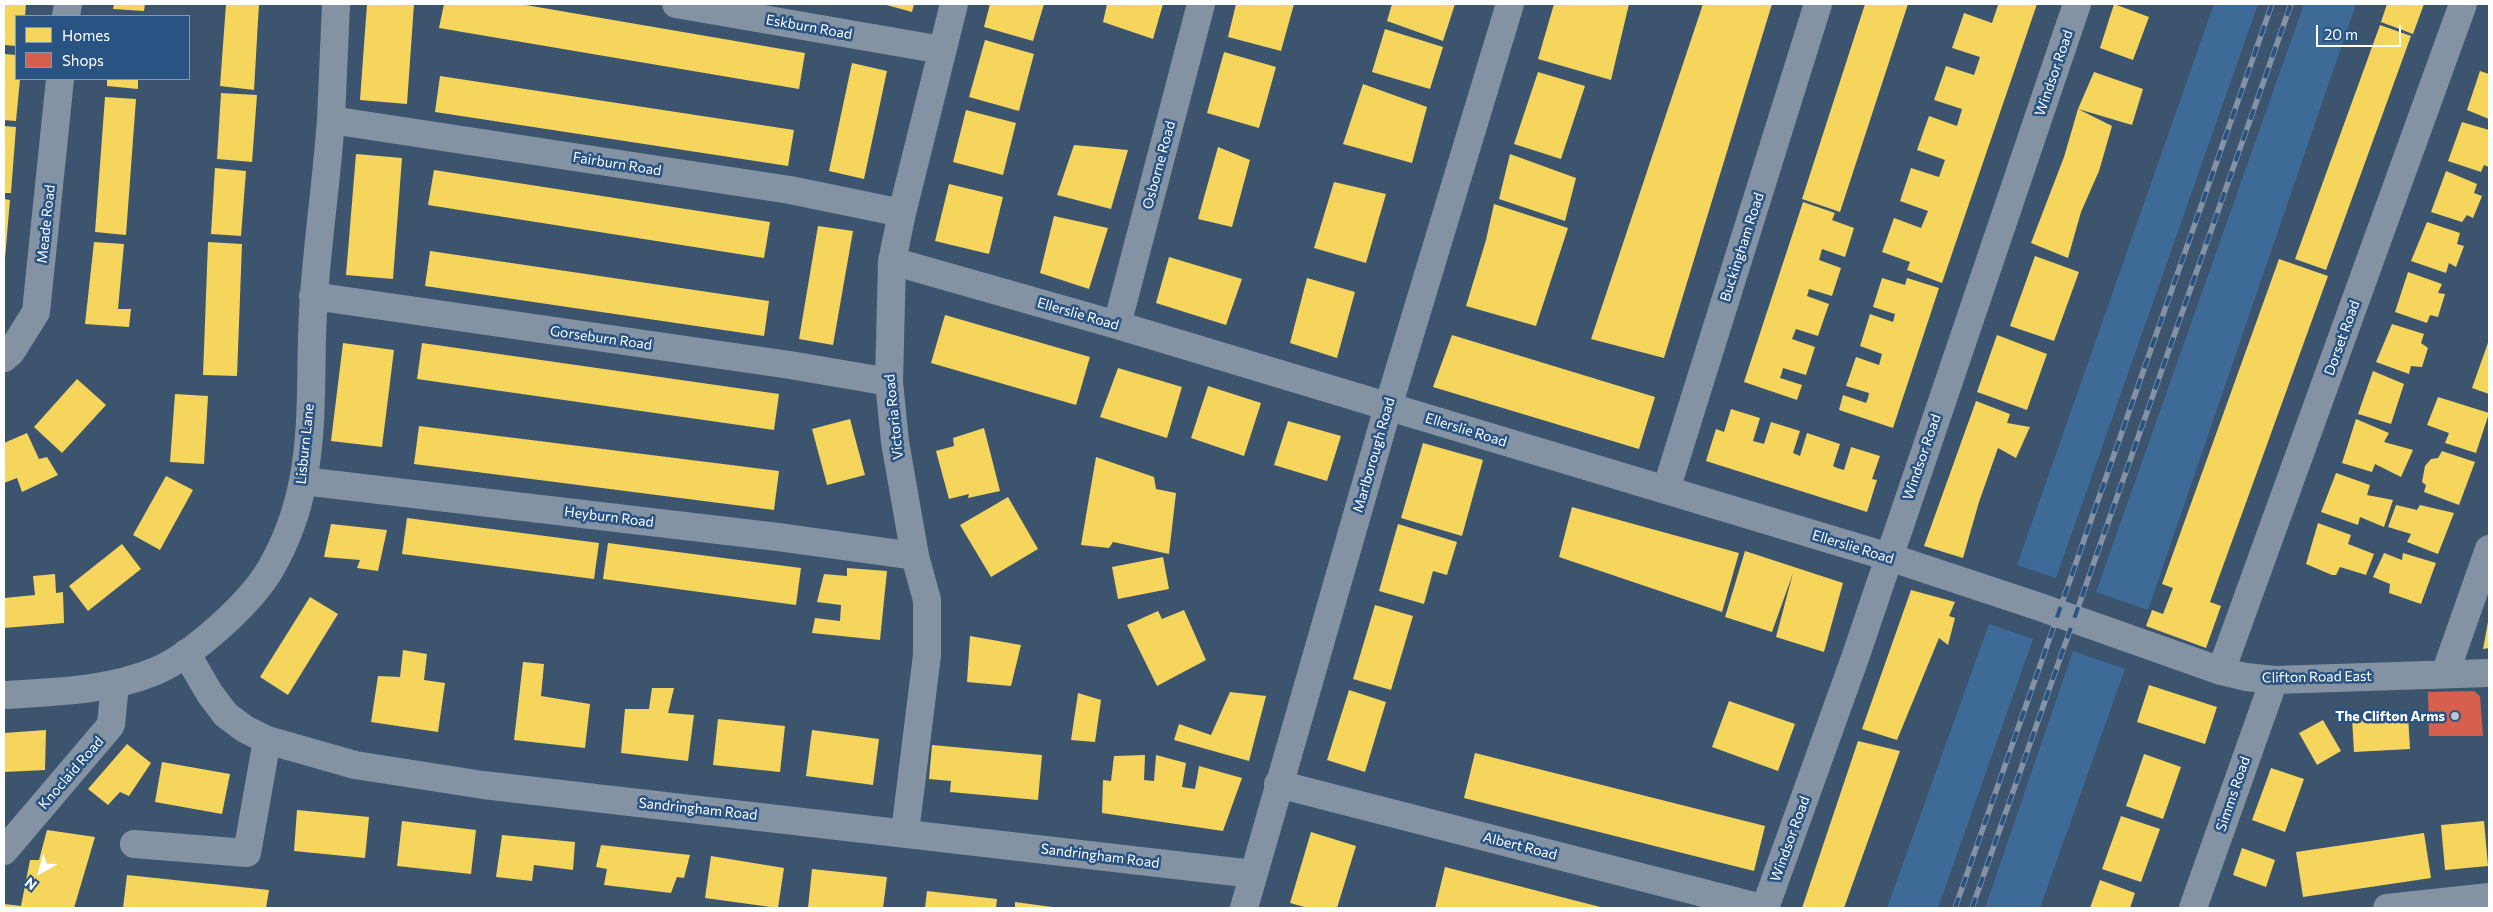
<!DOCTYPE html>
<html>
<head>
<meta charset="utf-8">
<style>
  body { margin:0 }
  #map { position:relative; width:2493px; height:912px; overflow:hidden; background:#3d546e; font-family:Commissioner,sans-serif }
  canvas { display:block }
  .frame { position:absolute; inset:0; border:5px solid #fff; pointer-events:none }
  .legend { position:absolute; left:15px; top:15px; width:175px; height:65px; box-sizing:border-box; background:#295382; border:1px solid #7f98b4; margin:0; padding:6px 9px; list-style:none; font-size:15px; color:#fff }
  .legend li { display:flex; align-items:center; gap:10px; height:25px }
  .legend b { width:25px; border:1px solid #7f98b4 }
  .north { position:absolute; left:15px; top:847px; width:50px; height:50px; -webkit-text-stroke:4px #295382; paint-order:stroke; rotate:218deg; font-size:14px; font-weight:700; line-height:20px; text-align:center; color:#fff }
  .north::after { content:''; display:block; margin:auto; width:18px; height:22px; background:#fff; clip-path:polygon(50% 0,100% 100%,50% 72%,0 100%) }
  .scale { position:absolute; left:2316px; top:25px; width:85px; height:22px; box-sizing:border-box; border:2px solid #fff; border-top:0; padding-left:6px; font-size:15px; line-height:18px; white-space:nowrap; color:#fff; -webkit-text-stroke:4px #295382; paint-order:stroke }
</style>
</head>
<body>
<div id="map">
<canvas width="2493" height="912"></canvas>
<div class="frame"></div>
<ul class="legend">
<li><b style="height:14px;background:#f6d55c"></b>Homes</li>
<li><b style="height:14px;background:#d6604d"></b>Shops</li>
</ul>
<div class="north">N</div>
<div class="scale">20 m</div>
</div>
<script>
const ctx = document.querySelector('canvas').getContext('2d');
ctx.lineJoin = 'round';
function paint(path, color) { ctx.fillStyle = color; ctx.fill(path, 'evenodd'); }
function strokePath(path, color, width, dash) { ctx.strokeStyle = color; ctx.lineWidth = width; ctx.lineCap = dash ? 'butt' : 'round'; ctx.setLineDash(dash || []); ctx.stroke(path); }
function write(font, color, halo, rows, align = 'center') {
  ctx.font = font + ' Commissioner,sans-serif'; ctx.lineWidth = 5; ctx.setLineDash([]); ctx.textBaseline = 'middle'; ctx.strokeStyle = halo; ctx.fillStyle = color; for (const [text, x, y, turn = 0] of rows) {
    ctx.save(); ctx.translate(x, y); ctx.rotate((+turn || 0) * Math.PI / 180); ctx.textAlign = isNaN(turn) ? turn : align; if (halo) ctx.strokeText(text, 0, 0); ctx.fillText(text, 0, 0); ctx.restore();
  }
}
paint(new Path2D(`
  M 2214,4 L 2258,4 L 2056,578 L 2017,565 Z
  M 2304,4 L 2356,4 L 2148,610 L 2096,592 Z
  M 1989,624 L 2033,639 L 1938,908 L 1887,908 Z
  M 2073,651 L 2125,669 L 2040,908 L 1985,908 Z`), '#3e6a98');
paint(new Path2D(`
  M 4,4 L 26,4 L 25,16 L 16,16 L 16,46 L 4,45 Z
  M 114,4 L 145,4 L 144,11 L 113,9 Z
  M 226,4 L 259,4 L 254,90 L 220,86 Z
  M 367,4 L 414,4 L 407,104 L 360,100 Z
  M 444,4 L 520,4 L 805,53 L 799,89 L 439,28 Z
  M 883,4 L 914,4 L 912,12 Z
  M 990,4 L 1044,4 L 1033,41 L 984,27 Z
  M 1107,4 L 1163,4 L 1153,39 L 1103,22 Z
  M 1236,4 L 1294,4 L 1281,51 L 1228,37 Z
  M 1392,4 L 1455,4 L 1443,41 L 1387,21 Z
  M 1554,4 L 1629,4 L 1611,80 L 1538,59 Z
  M 1703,4 L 1772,4 L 1664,358 L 1591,339 Z
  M 1865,4 L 1908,4 L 1840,212 L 1802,199 Z
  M 1994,4 L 2037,4 L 1942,283 L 1907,270 L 1910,262 L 1882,252 L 1894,218 L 1921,228 L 1928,211 L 1900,201 L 1911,168 L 1939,177 L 1945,160 L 1917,150 L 1929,116 L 1957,126 L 1962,109 L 1934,100 L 1946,66 L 1974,75 L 1980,57 L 1952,48 L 1964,13 L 1992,23 L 1998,5 Z
  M 2114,4 L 2149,17 L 2133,60 L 2100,48 Z
  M 2387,4 L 2424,4 L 2413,34 L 2381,22 Z
  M 2380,25 L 2411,36 L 2326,270 L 2295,259 Z
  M 1385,29 L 1443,47 L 1430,89 L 1372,72 Z
  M 985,40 L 1034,54 L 1019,111 L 969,97 Z
  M 1224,52 L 1276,67 L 1259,128 L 1207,113 Z
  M 4,54 L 16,55 L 16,79 L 20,79 L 16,121 L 4,120 Z
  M 852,63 L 887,71 L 864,179 L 829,171 Z
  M 2480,71 L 2489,74 L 2489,119 L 2467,110 Z
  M 1538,72 L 1585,86 L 1561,159 L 1514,144 Z
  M 2094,72 L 2143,89 L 2132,125 L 2078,109 L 2112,126 L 2099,171 L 2081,212 L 2068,258 L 2031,243 L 2064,157 L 2078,109 Z
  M 440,76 L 794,130 L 788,166 L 435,112 Z
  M 107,79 L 138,79 L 138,89 L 107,86 Z
  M 1363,84 L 1427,107 L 1412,163 L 1343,144 Z
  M 221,93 L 257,95 L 252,162 L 217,159 Z
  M 105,97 L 136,99 L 126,235 L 95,232 Z
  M 966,110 L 1016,123 L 1003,175 L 953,162 Z
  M 2462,122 L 2489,130 L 2489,167 L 2484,165 L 2481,172 L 2448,161 Z
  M 4,126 L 16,127 L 11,193 L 4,193 Z
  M 1074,145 L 1128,150 L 1111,209 L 1057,195 Z
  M 1218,147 L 1250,160 L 1232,227 L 1198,219 Z
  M 356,154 L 402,158 L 393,279 L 346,275 Z
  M 1510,154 L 1576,178 L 1565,221 L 1499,199 Z
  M 215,168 L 246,171 L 241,236 L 211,234 Z
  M 434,170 L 770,222 L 764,258 L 428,205 Z
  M 2446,171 L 2477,184 L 2474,193 L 2482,196 L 2473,218 L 2467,215 L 2462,222 L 2431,212 Z
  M 1334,182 L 1386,194 L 1366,263 L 1314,248 Z
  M 949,184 L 1003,197 L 989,254 L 935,241 Z
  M 4,199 L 10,200 L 5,258 L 4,258 Z
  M 1803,202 L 1835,213 L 1832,220 L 1854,228 L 1845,257 L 1822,249 L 1819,260 L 1841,268 L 1832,296 L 1809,289 L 1808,293 L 1807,296 L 1829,304 L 1818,336 L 1796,329 L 1792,339 L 1815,347 L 1806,375 L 1783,368 L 1782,372 L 1780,378 L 1802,385 L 1797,400 L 1744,382 Z
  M 1494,204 L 1568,228 L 1536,326 L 1466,306 L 1486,240 Z
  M 1054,216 L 1108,228 L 1089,289 L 1040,273 Z
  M 2427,222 L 2460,233 L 2457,244 L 2464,246 L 2456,267 L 2449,263 L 2446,273 L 2411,261 Z
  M 818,226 L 853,231 L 833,345 L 799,339 Z
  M 94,242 L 124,244 L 118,309 L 131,309 L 129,327 L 85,324 Z
  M 208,242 L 242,244 L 237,376 L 203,375 Z
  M 430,251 L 769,301 L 764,336 L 425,286 Z
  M 2035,256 L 2079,272 L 2054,341 L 2010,326 Z
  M 1169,257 L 1242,279 L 1226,325 L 1156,303 Z
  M 2279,259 L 2328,276 L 2210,602 L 2221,606 L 2206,648 L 2146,626 L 2152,610 L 2163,614 L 2173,588 L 2162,584 Z
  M 2408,272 L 2442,284 L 2438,293 L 2445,294 L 2438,317 L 2430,315 L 2427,323 L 2395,312 Z
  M 1307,278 L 1355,292 L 1337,358 L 1290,343 Z
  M 1882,278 L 1905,285 L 1907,278 L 1939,288 L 1893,428 L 1839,410 L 1843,395 L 1866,403 L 1868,398 L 1869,393 L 1846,386 L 1856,357 L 1879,365 L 1882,354 L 1860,346 L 1870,314 L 1893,322 L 1895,314 L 1873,307 Z
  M 945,315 L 1090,357 L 1076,405 L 931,363 Z
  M 2392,324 L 2424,334 L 2421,343 L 2428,348 L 2422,367 L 2411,366 L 2409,374 L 2376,362 Z
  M 1452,335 L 1655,397 L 1639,449 L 1433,387 Z
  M 1997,335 L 2047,354 L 2027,410 L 1977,392 Z
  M 2489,340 L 2489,394 L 2472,388 Z
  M 343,343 L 394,350 L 382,447 L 331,441 Z
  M 422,343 L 779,394 L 774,430 L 417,379 Z
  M 1118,368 L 1182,387 L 1167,438 L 1100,417 Z
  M 2373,371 L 2404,384 L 2391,424 L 2358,414 Z
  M 77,379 L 106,405 L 62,453 L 34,427 Z
  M 1208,386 L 1261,403 L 1244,456 L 1191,438 Z
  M 175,394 L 208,396 L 204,464 L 170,462 Z
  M 2438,397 L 2489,413 L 2476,453 L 2445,443 L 2449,433 L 2427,425 Z
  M 1976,401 L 2010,414 L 2007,423 L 2030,427 L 2016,458 L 1998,448 L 1979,502 L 1963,558 L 1924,546 Z
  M 1731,409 L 1760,418 L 1753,441 L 1764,444 L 1771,422 L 1800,431 L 1793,453 L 1800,456 L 1807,433 L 1840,444 L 1833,466 L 1837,468 L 1844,470 L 1851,447 L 1880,456 L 1872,479 L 1877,480 L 1867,512 L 1706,461 L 1716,429 L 1724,432 Z
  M 850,419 L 865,475 L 827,485 L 812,429 Z
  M 2356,419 L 2389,433 L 2384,442 L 2413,450 L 2401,477 L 2375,464 L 2372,472 L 2342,463 Z
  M 1288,421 L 1341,436 L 1327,481 L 1274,465 Z
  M 419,426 L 779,471 L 774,510 L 414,464 Z
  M 984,428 L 1000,491 L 968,498 L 969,494 L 949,499 L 936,451 L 954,446 L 953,438 Z
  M 27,433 L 39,459 L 47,457 L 58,475 L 22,492 L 17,478 L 4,483 L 4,443 Z
  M 1423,443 L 1483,460 L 1462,536 L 1401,518 Z
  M 2442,451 L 2475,462 L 2459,505 L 2424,492 L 2426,485 L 2422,482 L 2425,466 L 2431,459 L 2438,458 Z
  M 1096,457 L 1154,477 L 1156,489 L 1176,493 L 1169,554 L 1113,542 L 1109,548 L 1081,545 Z
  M 2336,473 L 2370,485 L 2367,495 L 2393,500 L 2384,527 L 2360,517 L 2358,525 L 2321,512 Z
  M 166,476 L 193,490 L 160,550 L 133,535 Z
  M 1008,497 L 1038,549 L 991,577 L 960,525 Z
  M 2396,505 L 2417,510 L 2420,505 L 2454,513 L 2438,554 L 2407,542 L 2411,534 L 2388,527 Z
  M 1572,507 L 1739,553 L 1722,612 L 1559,557 Z
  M 407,518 L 599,543 L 594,579 L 402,554 Z
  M 2318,523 L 2351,535 L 2348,544 L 2374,554 L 2366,575 L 2340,567 L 2336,575 L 2332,575 L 2306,564 Z
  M 331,524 L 387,530 L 378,571 L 357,568 L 360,560 L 324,557 Z
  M 1398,524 L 1457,542 L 1447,575 L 1433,571 L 1424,604 L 1379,591 Z
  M 608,543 L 801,568 L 796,605 L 603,579 Z
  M 122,544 L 141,569 L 88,611 L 69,586 Z
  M 1745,551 L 1843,583 L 1824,652 L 1776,637 L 1793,573 L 1772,632 L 1725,617 Z
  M 2384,553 L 2402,560 L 2403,553 L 2436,563 L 2421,604 L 2389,593 L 2390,584 L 2373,577 Z
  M 1163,557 L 1169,589 L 1118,599 L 1112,567 Z
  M 847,568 L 887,571 L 880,640 L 812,633 L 815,618 L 840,621 L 841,605 L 817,602 L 824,574 L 847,576 Z
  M 55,574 L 56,593 L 63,592 L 64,623 L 4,628 L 4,598 L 35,595 L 33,576 Z
  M 1911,590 L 1955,602 L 1949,616 L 1955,618 L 1948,645 L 1939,638 L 1897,740 L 1862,729 Z
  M 310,597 L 338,614 L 288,695 L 260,677 Z
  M 1375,605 L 1413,616 L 1391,690 L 1353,679 Z
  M 1184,610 L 1206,660 L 1157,686 L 1127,625 L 1158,611 L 1162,619 Z
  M 2488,622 L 2489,648 L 2483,649 Z
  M 970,636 L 1021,645 L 1011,686 L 967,682 Z
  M 403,650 L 427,654 L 424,680 L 445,683 L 438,732 L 371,722 L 378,676 L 400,677 Z
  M 523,662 L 544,664 L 541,696 L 590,704 L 585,748 L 514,740 Z
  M 2149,685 L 2217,707 L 2205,744 L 2137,722 Z
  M 652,688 L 674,688 L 668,713 L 694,715 L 688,761 L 621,753 L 625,709 L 649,709 Z
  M 1349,690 L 1386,702 L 1365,772 L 1327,760 Z
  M 1230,692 L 1266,696 L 1249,761 L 1174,740 L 1179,724 L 1211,735 Z
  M 1078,693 L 1101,700 L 1095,742 L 1071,740 Z
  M 1729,701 L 1795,724 L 1778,771 L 1712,747 Z
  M 2408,715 L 2410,749 L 2354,752 L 2352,718 Z
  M 718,719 L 785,726 L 780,772 L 713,765 Z
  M 2323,720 L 2341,751 L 2317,765 L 2299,733 Z
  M 46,730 L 45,770 L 4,772 L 4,733 Z
  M 812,730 L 879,739 L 873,785 L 806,776 Z
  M 1858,741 L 1900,751 L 1844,908 L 1802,908 Z
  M 127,744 L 151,763 L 129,796 L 120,792 L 108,805 L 88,789 Z
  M 932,745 L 1042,755 L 1038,800 L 950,792 L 951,781 L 929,779 Z
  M 1475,753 L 1765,826 L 1754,871 L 1464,798 Z
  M 2144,754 L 2181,767 L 2163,819 L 2126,806 Z
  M 1145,755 L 1144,780 L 1154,781 L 1156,755 L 1186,763 L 1182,787 L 1195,789 L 1199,766 L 1242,778 L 1223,831 L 1102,813 L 1103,780 L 1111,781 L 1114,756 Z
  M 162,762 L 230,774 L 222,814 L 155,802 Z
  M 2271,768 L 2304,779 L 2285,832 L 2252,820 Z
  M 297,810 L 369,817 L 365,858 L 294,851 Z
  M 2121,816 L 2160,829 L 2141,882 L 2102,869 Z
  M 402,821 L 476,830 L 471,874 L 397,866 Z
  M 2484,821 L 2488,866 L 2445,870 L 2441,825 Z
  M 47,830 L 95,837 L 74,908 L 4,908 L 4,904 L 21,906 L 30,860 L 39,860 Z
  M 1311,832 L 1356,846 L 1337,908 L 1308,908 L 1290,903 Z
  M 2424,833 L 2431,878 L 2303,897 L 2296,852 Z
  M 502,835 L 575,842 L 573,870 L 534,865 L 532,881 L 496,877 Z
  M 601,845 L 690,855 L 684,878 L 677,877 L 671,893 L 604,885 L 607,869 L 596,867 Z
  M 2242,848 L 2275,860 L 2266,887 L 2233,875 Z
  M 711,856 L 784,868 L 778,908 L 705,898 Z
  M 1445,867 L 1604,908 L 1435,908 Z
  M 812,869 L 887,877 L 883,908 L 808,908 Z
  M 127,875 L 269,890 L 266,908 L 123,908 Z
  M 2100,880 L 2135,893 L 2130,908 L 2090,908 Z
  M 927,891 L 997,899 L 996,908 L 925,908 Z
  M 1015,902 L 1052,907 L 1052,908 L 1015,908 Z`), '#f6d55c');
paint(new Path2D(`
  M 2474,691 L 2480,696 L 2483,736 L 2429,736 L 2428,692 Z`), '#d6604d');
strokePath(new Path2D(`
  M 676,4 L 942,50
  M 66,16 L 68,4
  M 331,120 L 790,190 L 902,213
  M 892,261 L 1117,325 L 1889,557 L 2037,606 L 2221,671 L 2246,677 L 2274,680 L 2489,673
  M 313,296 L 790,365 L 889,382
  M 1117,325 L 1201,4
  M 4,358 L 11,352 L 36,312 L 60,79
  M 303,481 L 778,537 L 915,556
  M 1666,490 L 1818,4
  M 186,653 L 210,694 L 226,715 L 245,729 L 267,740 L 355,765 L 483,785 L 1253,874
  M 2221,671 L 2463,4
  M 2445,674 L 2489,549
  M 4,695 C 55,692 108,691 156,671 C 193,655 251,603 271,568 C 286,542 297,512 303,481 C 315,421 309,357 314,296 C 318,237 327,178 331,119 C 333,81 334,42 336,4
  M 1278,784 L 1762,908
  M 905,832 L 927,655 L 927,600 L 915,556 L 895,442 L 889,382 L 892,261 L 902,213 L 954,4
  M 134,844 L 247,853 L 267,740
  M 4,851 L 111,725 L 115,684
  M 1244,908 L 1388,407 L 1510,4
  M 1765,908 L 1855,658 L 2077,4
  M 2193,908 L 2274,680
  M 2387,908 L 2489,897`), '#8393a4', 28);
const rail = new Path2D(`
  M 1955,908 L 2272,4
  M 1972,908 L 2291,4`);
strokePath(rail, '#8392a4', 5.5);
strokePath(rail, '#295382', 4, [11]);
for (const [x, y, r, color] of [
  [2455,716,5,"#bbc3cc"]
]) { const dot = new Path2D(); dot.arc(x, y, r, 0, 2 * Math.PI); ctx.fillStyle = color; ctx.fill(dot); strokePath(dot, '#295382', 2); }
write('14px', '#fff', '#295382', [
  ["Eskburn Road",809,27,10],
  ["Windsor Road",2054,73,-71],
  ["Fairburn Road",617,164,9],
  ["Osborne Road",1159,165,-75],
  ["Meade Road",46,224,-84],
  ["Buckingham Road",1742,247,-72],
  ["Ellerslie Road",1078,314,16],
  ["Gorseburn Road",601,338,8],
  ["Dorset Road",2342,338,-70],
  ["Victoria Road",894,417,-96],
  ["Ellerslie Road",1466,430,17],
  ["Lisburn Lane",305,444,-84],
  ["Marlborough Road",1374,455,-74],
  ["Windsor Road",1922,457,-71],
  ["Heyburn Road",609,517,7],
  ["Ellerslie Road",1853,547,17],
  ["Clifton Road East",2317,677,-1],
  ["Knoclaid Road",71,773,-49],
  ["Simms Road",2233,794,-71],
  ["Sandringham Road",698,809,6],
  ["Windsor Road",1790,839,-70],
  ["Albert Road",1520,846,14],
  ["Sandringham Road",1100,856,7]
]);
write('bold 14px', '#fff', '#295382', [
  ["The Clifton Arms",2445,716]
], 'right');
</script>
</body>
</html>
